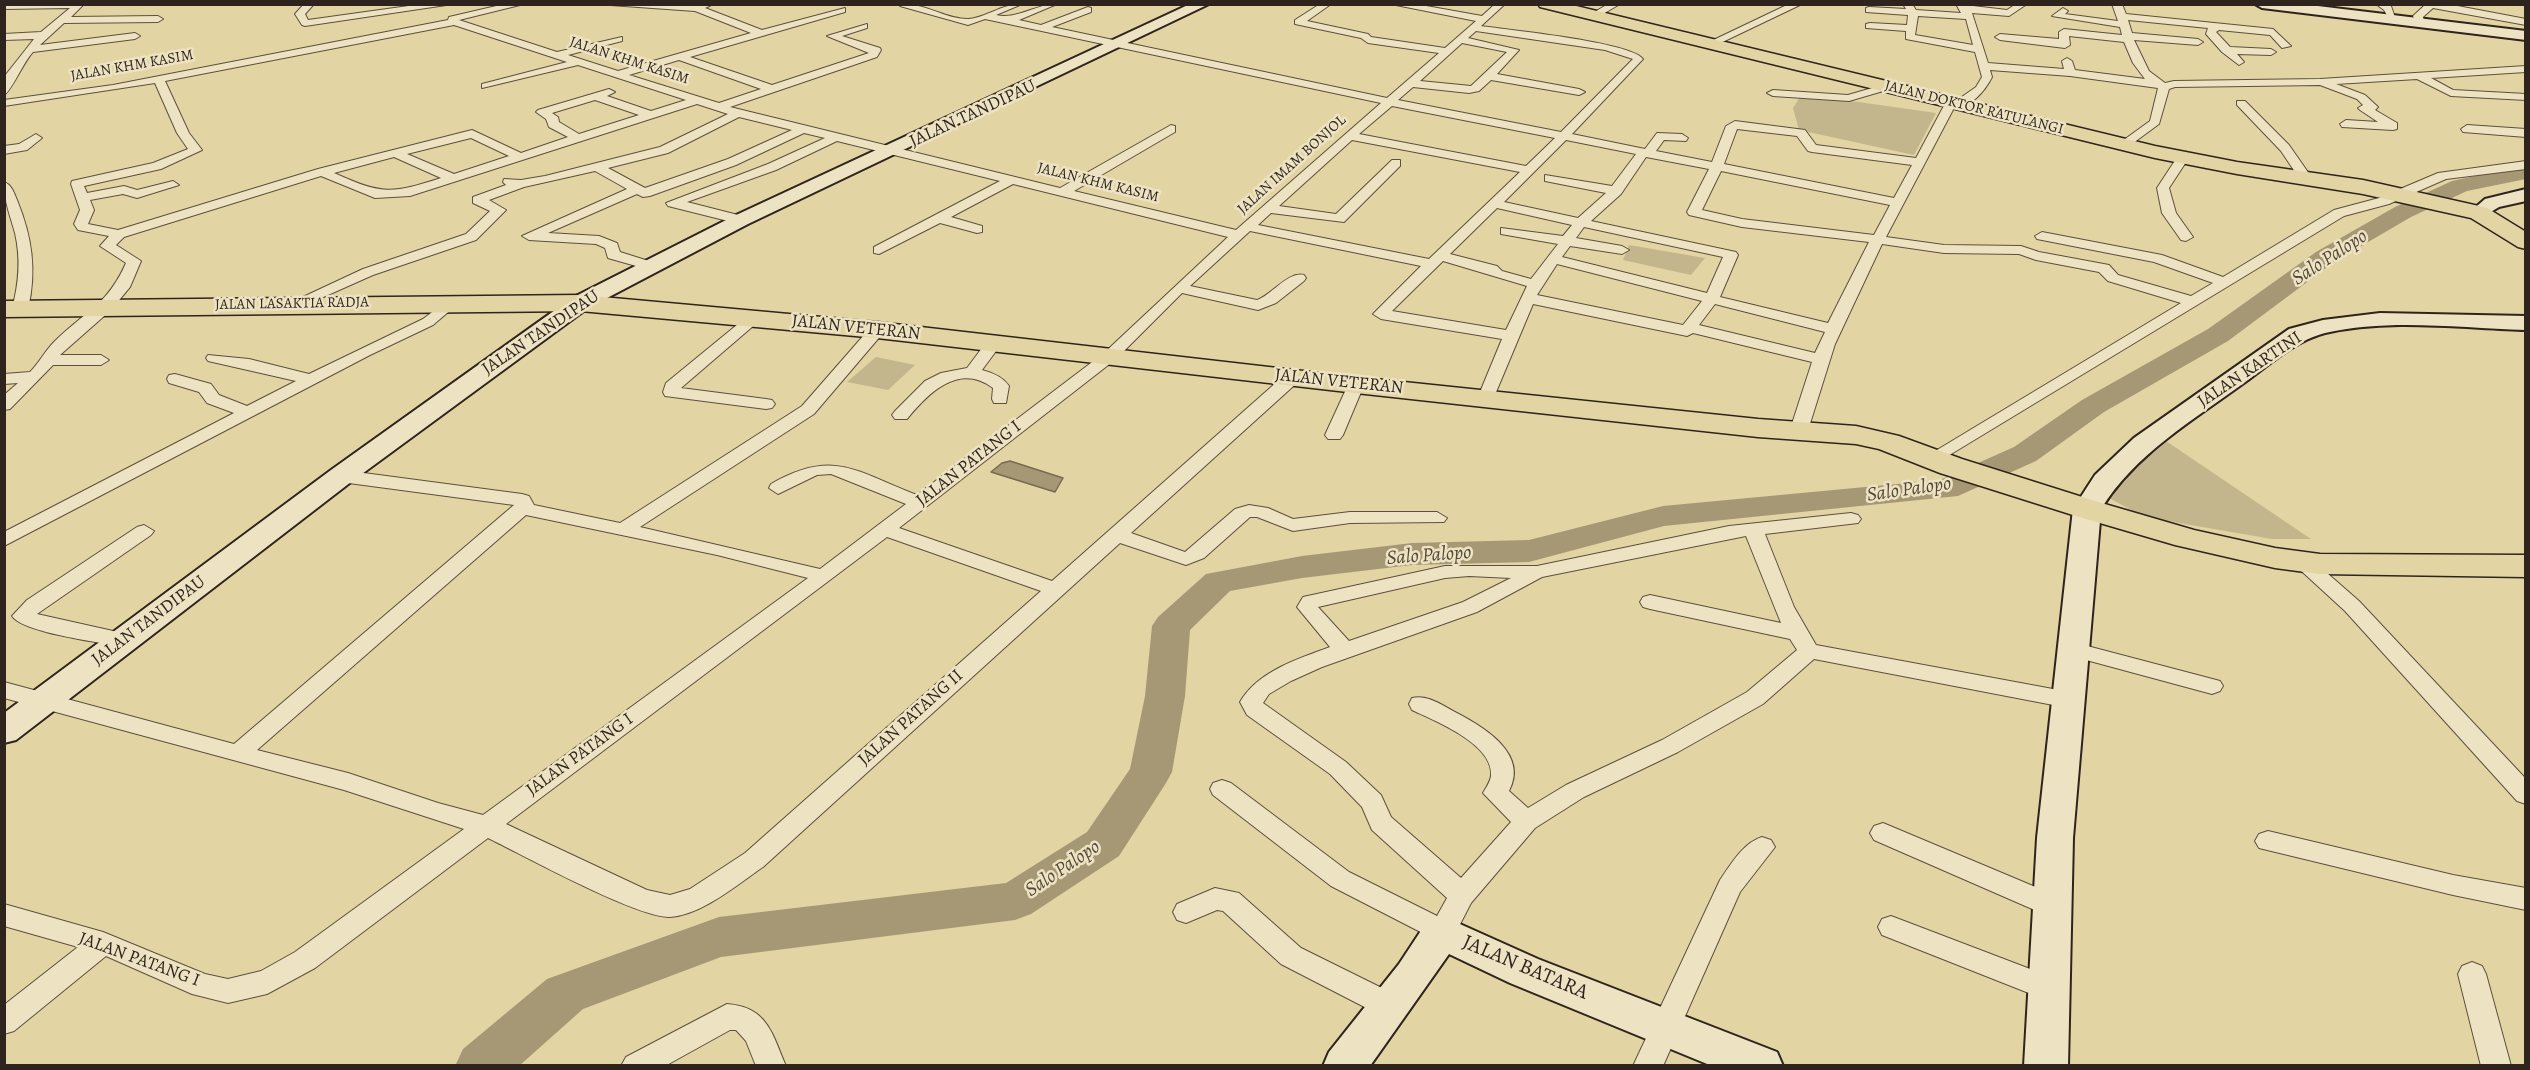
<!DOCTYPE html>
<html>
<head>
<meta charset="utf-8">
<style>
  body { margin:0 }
  #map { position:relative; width:2530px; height:1070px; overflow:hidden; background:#e3d4a3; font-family:Alegreya,serif }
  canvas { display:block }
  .frame { position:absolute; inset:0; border:6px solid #2f241d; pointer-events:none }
</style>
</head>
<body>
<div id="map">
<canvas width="2530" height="1070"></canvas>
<div class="frame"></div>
</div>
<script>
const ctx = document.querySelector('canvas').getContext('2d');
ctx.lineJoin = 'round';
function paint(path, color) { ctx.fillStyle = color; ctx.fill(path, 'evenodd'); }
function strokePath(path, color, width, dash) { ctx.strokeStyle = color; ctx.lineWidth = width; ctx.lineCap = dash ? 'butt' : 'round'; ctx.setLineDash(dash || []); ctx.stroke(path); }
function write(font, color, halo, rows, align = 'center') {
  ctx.font = font + ' Alegreya,serif'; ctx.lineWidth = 5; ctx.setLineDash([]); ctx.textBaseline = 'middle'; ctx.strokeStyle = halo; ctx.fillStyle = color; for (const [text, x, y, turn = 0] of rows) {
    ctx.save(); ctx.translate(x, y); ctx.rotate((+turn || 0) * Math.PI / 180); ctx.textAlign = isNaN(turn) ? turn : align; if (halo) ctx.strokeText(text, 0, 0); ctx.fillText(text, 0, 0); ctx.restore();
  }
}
paint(new Path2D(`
  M 1802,94 L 1936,113 L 1914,155 L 1799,130 L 1793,108 Z
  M 1629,245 L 1705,258 L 1691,275 L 1623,260 Z
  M 876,357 L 915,365 L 888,390 L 847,382 Z
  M 2163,439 L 2311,539 L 2272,539 L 2144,517 L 2111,499 L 2111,484 Z`), '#c4b68c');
const water = new Path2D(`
  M 1010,461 L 1063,478 L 1055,492 L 991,472 L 1002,463 Z`);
paint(water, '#a69875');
strokePath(water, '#766a52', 1.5);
paint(new Path2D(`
  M 2526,165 L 2526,179 L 2467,191 L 2411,217 L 2334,262 L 2228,341 L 2104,412 L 2036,461 L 1958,496 L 1664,526 L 1529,562 L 1412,565 L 1302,578 L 1230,591 L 1190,630 L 1185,696 L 1172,772 L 1166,783 L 1119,856 L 1031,914 L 1015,920 L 721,957 L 583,1009 L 519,1066 L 455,1066 L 463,1049 L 547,979 L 719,917 L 1006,883 L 1087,832 L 1130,769 L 1145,696 L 1152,626 L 1158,617 L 1206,574 L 1302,556 L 1412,543 L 1529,540 L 1663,506 L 1940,480 L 2014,447 L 2082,400 L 2208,329 L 2316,252 L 2395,207 L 2452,181 Z`), '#a69875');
const street = new Path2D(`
  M 4,4 L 84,4 L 71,17 L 158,16 L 163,19 L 158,22 L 64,23 L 40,45 L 135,33 L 140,36 L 135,39 L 33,52 C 24,61 11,92 4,95 L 4,77 L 34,39 L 4,40 L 4,34 L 41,32 L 70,8 L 4,9 Z
  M 304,4 L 314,4 L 305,14 L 308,20 L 423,4 L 453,4 L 305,26 L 302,25 L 295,14 Z
  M 505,4 L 524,4 L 459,20 L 557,52 L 622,37 L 622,41 L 568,55 L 618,71 L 751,33 L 695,11 L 596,4 L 713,4 L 705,8 L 762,30 L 845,8 L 845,12 L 690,57 L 772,85 L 869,53 L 827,36 L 867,24 L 867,28 L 842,36 L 880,48 L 881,50 L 877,57 L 730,107 L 1060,188 L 1171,125 L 1175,126 L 1175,132 L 1074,191 L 1236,230 L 1381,103 L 985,19 L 968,25 L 900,6 C 921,0 945,20 968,19 C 986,18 1001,4 1022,4 L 996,15 C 1017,20 1036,4 1057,4 L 1019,20 L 1041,25 L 1088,7 L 1091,8 L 1091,12 L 1052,27 L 1387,98 L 1439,53 L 1368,43 L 1361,38 L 1295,24 L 1295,20 L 1320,4 L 1331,4 L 1307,21 L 1368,34 L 1371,37 L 1445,48 L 1476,21 L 1391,4 L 1415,4 L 1482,16 L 1495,4 L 1505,4 L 1481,26 C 1508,30 1631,42 1643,59 L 1572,134 L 1645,149 L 1657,133 L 1682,134 L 1688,138 L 1686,141 L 1664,140 L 1656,151 L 1712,162 L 1726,126 L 1735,121 L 1805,130 L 1816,145 L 1916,158 L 1947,100 L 1956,101 L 1976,87 L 1982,77 L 1975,52 L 1906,39 L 1906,31 L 1866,28 L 1866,24 L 1870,23 L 1907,25 L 1908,15 L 1866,12 L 1866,8 L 1869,7 L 1906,9 L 1903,4 L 1912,4 L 1916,10 L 1961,13 L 1956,4 L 2007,10 L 2016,4 L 2027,4 L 2009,16 L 1972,13 L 1988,63 L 2064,69 L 2062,61 L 2067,58 L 2072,61 L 2075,70 L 2145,79 L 2133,63 L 2124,42 L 2069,36 L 2070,45 L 2065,48 L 2000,40 L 1995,37 L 2000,34 L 2059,39 L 2059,32 L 2064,29 L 2122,35 L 2120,27 L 2052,16 L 2063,8 L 2068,11 L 2065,14 L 2118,21 L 2112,4 L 2122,4 L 2126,14 L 2273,29 L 2291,46 L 2282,48 L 2270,35 L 2219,30 L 2216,32 L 2230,47 L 2271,49 L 2276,52 L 2271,55 L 2237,54 L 2244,62 L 2239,65 L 2222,52 L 2206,34 L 2208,28 L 2128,20 L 2132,33 L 2198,39 L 2203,42 L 2198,45 L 2134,40 L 2149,71 L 2165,83 L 2174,81 L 2320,79 L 2526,66 L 2526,72 L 2431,78 L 2453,90 L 2526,94 L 2526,100 L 2451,96 L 2417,79 L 2336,84 L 2365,95 L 2378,107 L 2375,110 L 2397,123 L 2397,129 L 2393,130 L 2342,127 L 2340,124 L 2346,120 L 2378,122 L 2360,110 L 2358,108 L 2363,105 L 2357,99 L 2320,85 L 2175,87 L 2169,89 L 2159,124 L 2125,149 L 2119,145 L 2121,142 L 2150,121 L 2158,88 L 2070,76 L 1990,70 L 1992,77 C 1986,89 1970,110 1955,106 L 1886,237 L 1944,245 L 2021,246 L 2039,252 L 2109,265 L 2118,275 L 2191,296 L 2213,283 L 2154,262 L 2037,239 L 2035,236 L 2042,232 L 2162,255 L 2223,277 L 2334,210 L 2379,198 L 2438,173 L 2526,161 L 2526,169 L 2446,179 L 2389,204 L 2344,216 L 1933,465 L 1927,464 L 1924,460 L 1927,456 L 2181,303 L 2108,281 L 2099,272 L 2036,260 L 2019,254 L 1944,253 L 1882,244 L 1835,344 L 1808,430 L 1799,435 L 1790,430 L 1812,362 L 1693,333 L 1687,336 L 1533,304 L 1494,397 L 1486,402 L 1480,401 L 1478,397 L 1502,339 L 1381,319 L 1373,314 L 1421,266 L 1250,231 L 1190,286 L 1257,300 C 1272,295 1288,271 1304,275 L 1306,278 L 1304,281 L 1276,303 L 1258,310 L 1182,293 L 1116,359 L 899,528 L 1052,581 L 1287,373 L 1293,372 L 1301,377 L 1299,381 L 1131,533 L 1185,552 L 1235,509 L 1249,505 L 1268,508 L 1293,519 L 1350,512 L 1437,512 L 1447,518 L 1444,522 L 1350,523 L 1293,531 L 1257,517 L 1250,517 L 1204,558 L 1186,565 L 1120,543 L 763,867 C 738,884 702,915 670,917 C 637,918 523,855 488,838 L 315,968 L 267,994 L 228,1003 L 192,994 L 106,956 L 14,1031 L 4,1034 L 4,1005 L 78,947 L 4,926 L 4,904 L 103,932 L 205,974 L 228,979 L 261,971 L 295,952 L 464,829 L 344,790 L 4,698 L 4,682 L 234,744 L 514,505 L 341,482 L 334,480 L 332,476 L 334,472 L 341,470 L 522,494 L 529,496 L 534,505 L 620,523 L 802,406 L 871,327 L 877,325 L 885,330 L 883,333 L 814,414 L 640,527 L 820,569 L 906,504 L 831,474 L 817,475 L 778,494 L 769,488 L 771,484 C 834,448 856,472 917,495 L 1104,353 L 1228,237 L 1013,184 L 951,217 L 982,226 L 982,232 L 977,233 L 940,223 L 879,254 L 874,253 L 874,247 L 1000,181 L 837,141 L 776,170 L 687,202 L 746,217 L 746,223 L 736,223 L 668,206 L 666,203 L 768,164 L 825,138 L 804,133 L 736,165 L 650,196 L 643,197 L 637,194 L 548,233 L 599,236 L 617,243 L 620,252 L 655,263 L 657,266 L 655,269 L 650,270 L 608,258 L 605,248 L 596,244 L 529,240 L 522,236 L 627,189 L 595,171 L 524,187 L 489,200 L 506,210 L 476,240 L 373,275 L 301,307 L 291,307 L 288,304 L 363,269 L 466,234 L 490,211 L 473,203 L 473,197 L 506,185 L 503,182 L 504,179 L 521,180 L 545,176 L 660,147 L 728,114 L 697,104 L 410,196 L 375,198 L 321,176 L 124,237 L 116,245 L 141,261 L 130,287 L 111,310 L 60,355 L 101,355 L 109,360 L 101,365 L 53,365 L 10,409 L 4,410 L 4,395 L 18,383 L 4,384 L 4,374 L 30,372 C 39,363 45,351 54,342 C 85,311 107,306 126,263 L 100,246 L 109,236 L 78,230 L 74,224 L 80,210 L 71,184 L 72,181 L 153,163 L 188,149 L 177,133 L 155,83 L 4,106 L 4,100 L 113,85 L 448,20 L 449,17 ZM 1918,16 L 1966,19 L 1973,45 L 1915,35 ZM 454,25 L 567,62 L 482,84 L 482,88 L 578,65 L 686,100 L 651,111 L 607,96 L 615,92 L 609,89 L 538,110 L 536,112 L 546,119 L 549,127 L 568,137 L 521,153 L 472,130 L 318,169 L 118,230 L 88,224 L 94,210 L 90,200 L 123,194 L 137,198 L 179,185 L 173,181 L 137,190 L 124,186 L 87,193 L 84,186 L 161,169 L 202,150 L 189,133 L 165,81 ZM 1476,31 L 1605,50 L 1633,59 L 1561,132 L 1398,100 L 1413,87 L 1469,93 L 1479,91 L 1491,80 L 1579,95 L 1585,92 L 1579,89 L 1497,74 L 1519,50 L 1468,38 ZM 1462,43 L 1507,52 L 1471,86 L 1420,81 ZM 679,60 L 761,89 L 719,103 L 629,75 ZM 595,100 L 639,115 L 579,134 L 559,122 L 558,117 L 552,113 ZM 1392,106 L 1555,138 L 1526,166 L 1359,134 ZM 739,117 L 792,130 L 728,159 L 645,188 L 608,168 L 668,153 ZM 1737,129 L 1797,136 L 1808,151 L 1812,152 L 1912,165 L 1894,198 L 1724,164 ZM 471,138 L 509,156 L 454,174 L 407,154 ZM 1352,140 L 1520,172 L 1429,259 L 1258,225 L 1271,213 L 1344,222 L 1400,166 L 1400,160 L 1392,160 L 1336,214 L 1279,206 ZM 1566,140 L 1636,154 L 1612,186 L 1545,175 L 1545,181 L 1606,193 L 1578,218 L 1504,202 ZM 394,157 L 441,178 C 391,194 383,195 334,173 ZM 1646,157 L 1709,169 L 1687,212 L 1689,215 L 1742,227 L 1869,242 L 1828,323 L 1720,297 L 1738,255 L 1736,252 L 1591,221 L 1621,194 ZM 1721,171 L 1890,205 L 1874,235 L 1742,219 L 1702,210 ZM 1497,208 L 1572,225 L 1563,236 L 1501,228 L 1501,234 L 1558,244 L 1531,279 L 1502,271 L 1497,266 L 1450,254 ZM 1584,227 L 1723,257 L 1707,293 L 1562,257 L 1570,246 L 1622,254 L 1629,250 L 1622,246 L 1576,238 ZM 1443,261 L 1527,286 L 1506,330 L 1392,311 ZM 1557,264 L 1702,301 L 1683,325 L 1537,295 ZM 1715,304 L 1825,332 L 1815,353 L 1699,325 ZM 526,515 L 717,555 L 808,578 L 483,815 L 438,803 L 348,773 L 257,750 ZM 887,537 L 1041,591 L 745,853 L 690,889 L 670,895 L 647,890 L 506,824 Z
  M 1608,4 L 1620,4 L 1596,18 L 1588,16 Z
  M 1789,4 L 1802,4 L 1712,47 L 1703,45 Z
  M 2376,4 L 2391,6 L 2397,23 L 2391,23 L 2384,10 Z
  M 2426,4 L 2447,4 L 2526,19 L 2526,25 L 2433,8 L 2423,17 L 2425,26 L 2417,26 L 2413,16 Z
  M 1886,84 L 1890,85 L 1890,89 L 1849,101 L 1773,96 L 1767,93 L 1773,90 L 1848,95 Z
  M 2237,101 L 2245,101 L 2289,145 L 2312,178 L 2311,181 L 2301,181 L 2281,151 L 2237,105 Z
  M 2467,125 L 2526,129 L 2526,137 L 2463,132 L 2461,129 Z
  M 36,134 L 42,138 L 27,150 L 4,154 L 4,146 L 19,144 Z
  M 2182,155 L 2188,159 L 2169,188 L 2176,213 L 2193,237 L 2186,241 L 2181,240 L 2162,213 L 2157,188 L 2178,156 Z
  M 4,182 C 12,185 14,193 17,200 C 32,237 37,270 28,309 L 20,314 L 12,309 C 19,283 21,259 15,233 C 10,215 4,201 4,182 Z
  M 452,297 L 460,302 L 433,325 L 370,355 L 4,546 L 4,532 L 234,413 L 207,403 L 199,392 L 169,383 L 167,379 L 169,375 L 175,374 L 211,384 L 219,395 L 247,406 L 296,381 L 208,361 L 206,358 L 208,355 L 249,359 L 309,374 L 423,319 Z
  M 754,313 L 762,318 L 759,321 L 681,388 L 766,399 L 772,400 L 775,404 L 772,408 L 766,409 L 665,396 L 663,392 L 666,383 L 749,315 Z
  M 994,338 L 1002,343 L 982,370 C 993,373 1003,377 1009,386 L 1006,403 L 994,403 L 992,399 L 993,388 C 959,362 928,393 907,419 L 895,419 L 892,415 L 895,411 L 925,381 L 941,373 L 967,368 L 988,340 Z
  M 1356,380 L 1364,385 L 1343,435 L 1340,439 L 1328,439 L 1325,435 L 1348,385 Z
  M 1851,513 L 1858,515 L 1861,519 L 1858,523 L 1765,534 L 1794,607 L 1816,645 L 2069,692 L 2077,694 L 2080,700 L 2077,706 L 2069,708 L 1814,659 L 1763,704 L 1678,752 L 1584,797 L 1535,828 L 1471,903 L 1452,940 L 1442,943 L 1331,886 L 1213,795 L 1210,789 L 1213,783 L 1222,780 L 1231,783 L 1349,872 L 1437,916 L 1447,898 L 1372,830 L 1362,807 L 1330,774 L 1247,715 L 1240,702 C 1258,671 1298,659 1330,647 L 1297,607 L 1303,597 L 1445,566 L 1537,566 L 1729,526 ZM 1746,536 L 1781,623 L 1650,595 L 1643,597 L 1640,602 L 1643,607 L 1650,609 L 1790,639 L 1797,650 L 1747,692 L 1662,740 L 1566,785 L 1528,808 L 1509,791 C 1529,754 1484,727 1455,712 C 1442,705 1427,694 1412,698 L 1409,704 L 1412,710 C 1435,721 1494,744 1491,776 C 1490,782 1486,788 1483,793 L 1511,822 L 1461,878 L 1391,817 L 1381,795 L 1346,762 L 1263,703 L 1269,694 L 1291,681 L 1322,667 L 1477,612 L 1542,577 ZM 1469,576 L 1511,578 L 1463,602 L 1349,641 L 1318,607 L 1445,578 Z
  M 144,525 L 154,531 L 151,535 L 37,614 L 131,635 L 134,640 L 131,645 L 123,647 C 101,642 23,633 12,616 L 27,600 L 137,527 Z
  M 2304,557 L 2311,559 L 2359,601 L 2526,779 L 2526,804 L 2517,801 L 2345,611 L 2297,567 L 2294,563 L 2297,559 Z
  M 2072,642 L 2220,681 L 2223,686 L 2220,691 L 2212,694 L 2064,654 L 2061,649 L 2064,644 Z
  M 1883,823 L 2064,899 L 2068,907 L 2064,915 L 2055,918 L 2046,915 L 1874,840 L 1870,833 L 1874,826 Z
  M 2268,831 L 2453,875 L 2526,888 L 2526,910 L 2453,895 L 2259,848 L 2255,841 L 2259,834 Z
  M 1762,837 L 1771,840 L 1775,847 L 1740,892 L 1663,1066 L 1633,1066 L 1720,880 C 1731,864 1743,843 1762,837 Z
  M 1215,888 L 1239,893 L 1301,948 L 1400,997 L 1404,1006 L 1400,1015 L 1390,1018 L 1380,1015 L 1281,964 L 1223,911 L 1217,910 L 1186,923 L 1177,920 L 1173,912 L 1177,904 Z
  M 1891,916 L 2059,980 L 2063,989 L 2059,998 L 2049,1001 L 1882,935 L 1878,927 L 1882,919 Z
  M 2472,962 L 2482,966 L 2486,974 L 2511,1066 L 2481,1066 L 2458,974 L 2462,966 Z
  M 727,1004 C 768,1007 772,1034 786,1066 L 756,1066 L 746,1041 L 736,1030 L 730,1030 L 665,1066 L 621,1066 L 626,1057 Z`);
const secondary = new Path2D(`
  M 1190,4 L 1209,4 L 748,224 L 588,308 L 351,482 L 16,740 L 4,743 L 4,713 L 331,470 L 572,298 L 734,216 Z
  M 2255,4 L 2301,4 L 2526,31 L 2526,40 L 2262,8 Z
  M 2526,189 L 2526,201 L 2499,207 L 2479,219 L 2469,213 L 2485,199 Z
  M 2380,313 L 2526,316 L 2526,330 C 2460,328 2389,318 2325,333 C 2294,341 2269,365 2244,383 C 2192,421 2135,454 2101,509 L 2073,838 L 2068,1066 L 2024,1066 L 2037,838 L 2073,509 L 2095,475 L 2134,438 L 2289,329 L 2323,320 Z
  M 1442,916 L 1538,959 L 1777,1052 L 1783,1066 L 1712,1066 L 1510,983 L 1449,954 L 1370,1066 L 1323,1066 L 1329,1052 L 1399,964 L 1428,920 Z`);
const highway = new Path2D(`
  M 1538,4 L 1568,4 L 2155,146 L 2237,162 L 2363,180 L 2479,206 L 2487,208 L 2526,232 L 2526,249 L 2518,247 L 2471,218 L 2363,194 L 2237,174 L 2155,158 L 1540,7 Z
  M 580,295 L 877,322 L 1356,377 L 1758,419 L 1856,426 L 1899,436 L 1962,459 L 2098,502 L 2194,530 L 2275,548 L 2320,554 L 2526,555 L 2526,577 L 2320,574 L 2275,568 L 2175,545 L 2076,516 L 1940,473 L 1879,449 L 1856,444 L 1758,437 L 1356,393 L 877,338 L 580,311 L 4,317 L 4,301 Z`);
strokePath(street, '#5c503e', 2);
strokePath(secondary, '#2f241d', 4);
strokePath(highway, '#2f241d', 3);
paint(street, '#ede3c3');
paint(secondary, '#ede3c3');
paint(highway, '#e3d4a3');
write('15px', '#2f241d', '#ede3c3', [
  ["JALAN KHM KASIM",629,61,18],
  ["JALAN KHM KASIM",132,66,-10],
  ["JALAN DOKTOR RATULANGI",1974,108,14],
  ["JALAN IMAM BONJOL",1292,165,-42],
  ["JALAN KHM KASIM",1098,183,14],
  ["JALAN LASAKTIA RADJA",292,304,-1]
]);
write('18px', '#2f241d', '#ede3c3', [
  ["JALAN TANDIPAU",973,114,-25],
  ["JALAN VETERAN",856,328,6],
  ["JALAN TANDIPAU",541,333,-34],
  ["JALAN KARTINI",2250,370,-34],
  ["JALAN VETERAN",1339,382,6],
  ["JALAN PATANG I",969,464,-38],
  ["JALAN TANDIPAU",149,621,-37],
  ["JALAN PATANG II",911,718,-42],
  ["JALAN PATANG I",580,755,-36],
  ["JALAN PATANG I",139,960,20]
]);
write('italic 20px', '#534737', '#ede3c3', [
  ["Salo Palopo",2330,258,-33],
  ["Salo Palopo",1909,490,-8],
  ["Salo Palopo",1429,556,-4],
  ["Salo Palopo",1063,869,-34]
]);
write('21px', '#2f241d', '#ede3c3', [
  ["JALAN BATARA",1525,968,23]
]);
</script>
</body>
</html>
